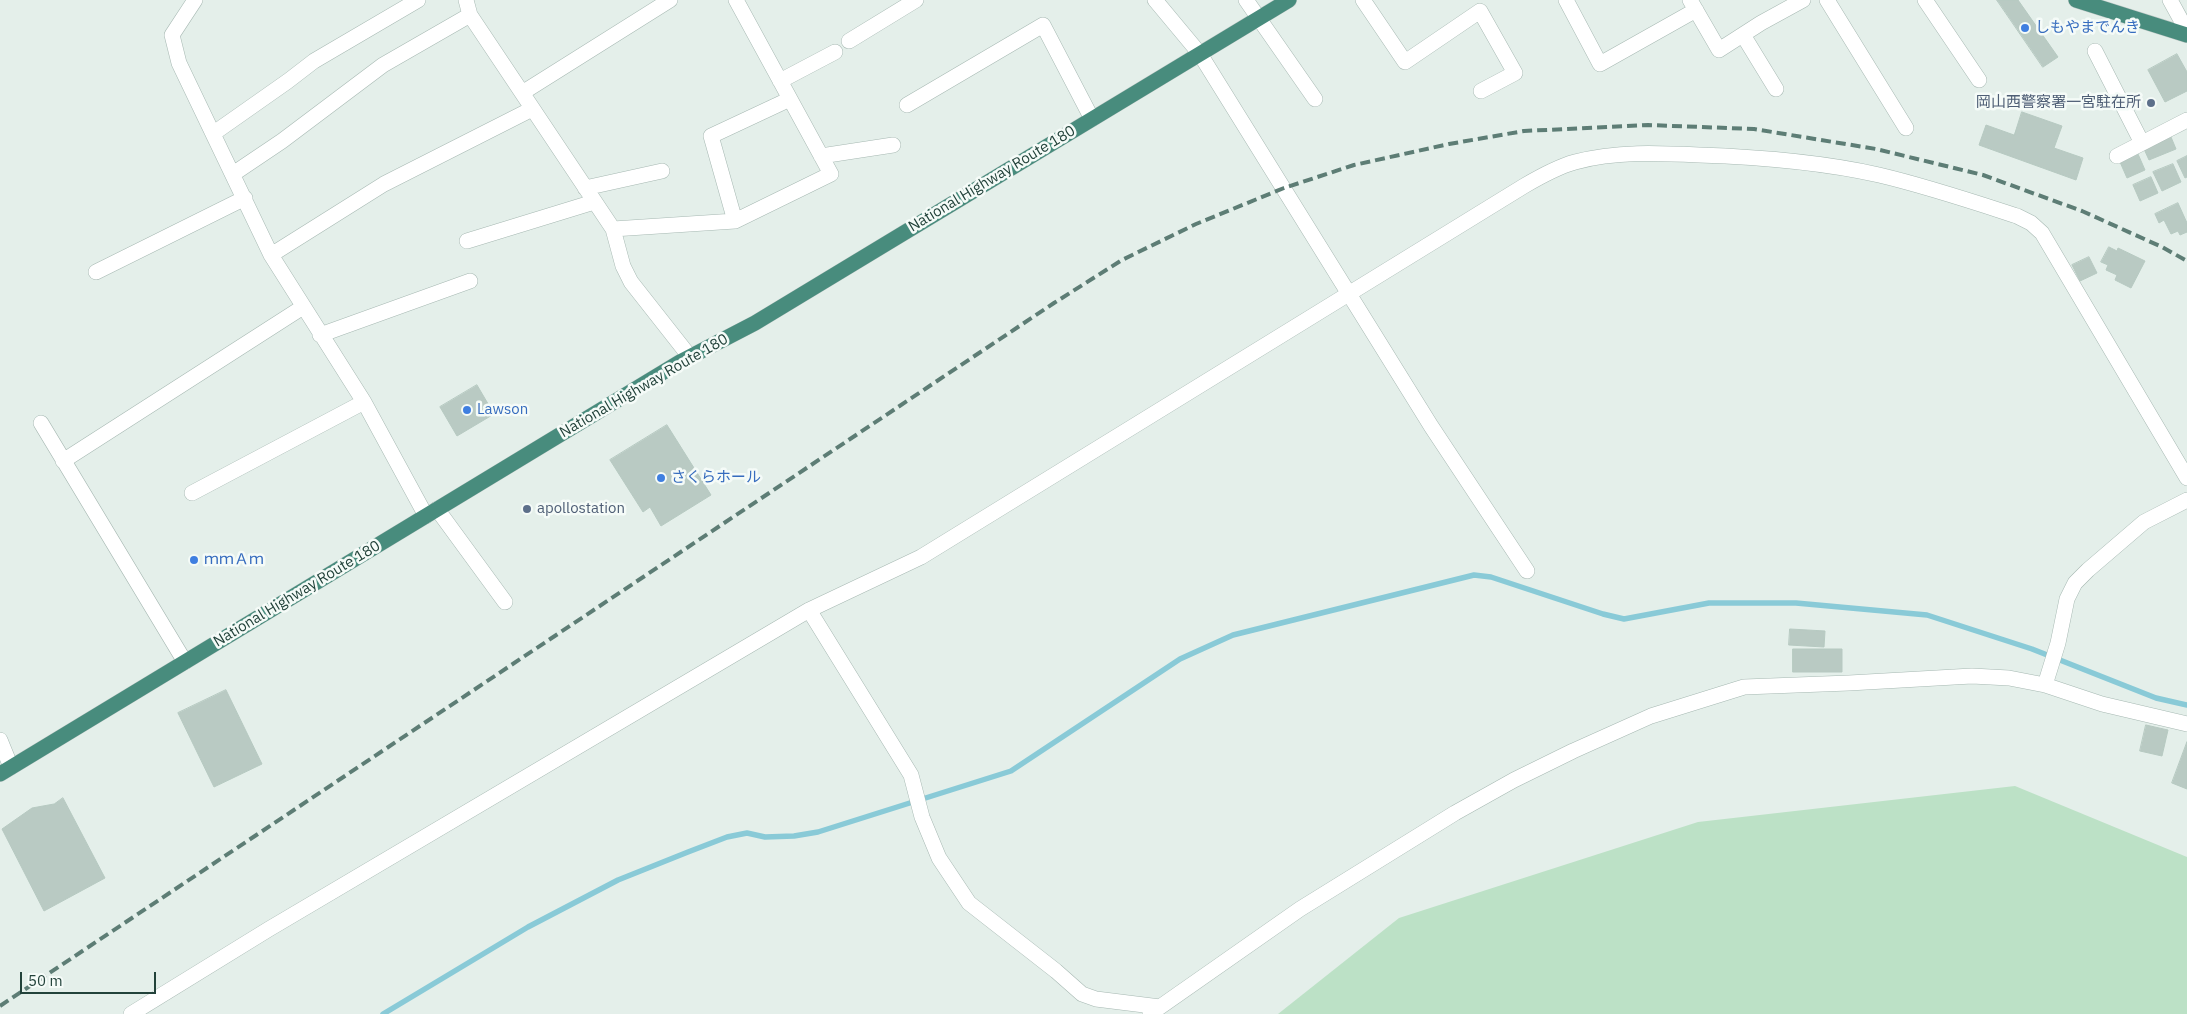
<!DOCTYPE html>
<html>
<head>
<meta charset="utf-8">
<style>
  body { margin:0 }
  #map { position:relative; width:2187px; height:1014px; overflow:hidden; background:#e4efea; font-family:"IBM Plex Sans",sans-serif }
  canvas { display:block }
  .scale { position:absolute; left:20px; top:972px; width:136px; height:22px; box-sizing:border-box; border:2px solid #22423a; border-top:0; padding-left:6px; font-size:15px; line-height:18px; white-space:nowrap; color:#22423a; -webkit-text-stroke:4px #f5fbf8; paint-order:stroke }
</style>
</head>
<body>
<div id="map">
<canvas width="2187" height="1014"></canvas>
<div class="scale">50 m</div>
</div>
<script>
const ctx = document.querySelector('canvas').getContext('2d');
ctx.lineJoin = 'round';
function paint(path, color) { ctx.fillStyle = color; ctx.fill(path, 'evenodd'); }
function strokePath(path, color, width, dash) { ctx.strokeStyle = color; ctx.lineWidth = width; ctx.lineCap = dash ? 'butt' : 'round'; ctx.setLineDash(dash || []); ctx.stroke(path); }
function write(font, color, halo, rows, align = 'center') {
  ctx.font = font + ' "IBM Plex Sans","Noto Sans JP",sans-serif'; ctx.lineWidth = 5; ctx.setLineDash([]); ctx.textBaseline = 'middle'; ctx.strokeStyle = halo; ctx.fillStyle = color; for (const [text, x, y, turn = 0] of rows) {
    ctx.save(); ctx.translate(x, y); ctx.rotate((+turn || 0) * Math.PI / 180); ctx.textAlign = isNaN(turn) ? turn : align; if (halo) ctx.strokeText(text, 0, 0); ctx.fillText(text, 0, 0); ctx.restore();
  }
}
paint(new Path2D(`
  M 2015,786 L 2187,857 L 2187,1014 L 1278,1014 L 1399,918 L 1698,822 Z`), '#bce1c6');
strokePath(new Path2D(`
  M 383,1014 L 528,927 L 618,880 L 688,852 L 727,837 L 747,833 L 765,837 L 794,836 L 818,832 L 1011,771 L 1180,659 L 1233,635 L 1474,575 L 1491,577 L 1603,614 L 1624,619 L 1709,603 L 1796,603 L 1927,615 L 2032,649 L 2156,698 L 2187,705`), '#89cad7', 5.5);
const building = new Path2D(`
  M 1997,0 L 2018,0 L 2058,57 L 2043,67 Z
  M 2177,54 L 2187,72 L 2187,91 L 2165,102 L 2148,70 Z
  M 2022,112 L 2062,126 L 2054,148 L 2083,158 L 2076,180 L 1979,145 L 1986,125 L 2014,135 Z
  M 2171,137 L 2176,149 L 2149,160 L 2144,149 Z
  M 2138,154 L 2145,170 L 2127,178 L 2120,162 Z
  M 2187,156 L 2187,177 L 2185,178 L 2177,161 Z
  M 2173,164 L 2181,182 L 2162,191 L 2153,172 Z
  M 2151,177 L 2158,193 L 2140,201 L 2133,185 Z
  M 2178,203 L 2187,223 L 2187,232 L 2180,235 L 2178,231 L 2171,234 L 2164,220 L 2159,223 L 2155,214 Z
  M 2109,247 L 2117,251 L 2118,248 L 2145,261 L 2131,288 L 2115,280 L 2117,275 L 2106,270 L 2108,265 L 2101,262 Z
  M 2089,257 L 2097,273 L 2080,281 L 2072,265 Z
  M 477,385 L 494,414 L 457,436 L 440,407 Z
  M 667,425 L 711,495 L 661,526 L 650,507 L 643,512 L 610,460 Z
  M 1790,629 L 1825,631 L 1824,647 L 1789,645 Z
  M 1793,649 L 1842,649 L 1842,672 L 1793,672 Z
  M 226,690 L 262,764 L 214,787 L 178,713 Z
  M 2146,725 L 2168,730 L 2162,756 L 2140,751 Z
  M 2187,742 L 2187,789 L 2172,783 Z
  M 63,798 L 105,878 L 44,911 L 2,829 L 32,808 L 54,804 Z`);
paint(building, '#b9cac3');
strokePath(building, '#b6c9c1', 1);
const minor = new Path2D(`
  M 195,0 L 172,35 L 179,63 L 271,255 L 364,402 L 426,516
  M 466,0 L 470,15 L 613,229 L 623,266 L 631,282 L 690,357
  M 1155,0 L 1200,54 L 1431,426 L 1527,571
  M 1246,0 L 1315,99
  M 1363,0 L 1405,62 L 1480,11 L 1515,73 L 1481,91
  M 1566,0 L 1600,64 L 1696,10
  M 1690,0 L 1719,50 L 1761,23 L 1803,0
  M 1827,0 L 1906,128
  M 1925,0 L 1979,80
  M 2170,0 L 2187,31
  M 1743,35 L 1776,89
  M 849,41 L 916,0
  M 2095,51 L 2142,143
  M 780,81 L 835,52
  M 522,93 L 670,0
  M 907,105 L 1043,25 L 1092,119
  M 214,133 L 288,81 L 314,61 L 418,0
  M 821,156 L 893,145
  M 2117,156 L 2187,120
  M 233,174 L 282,141 L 383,65 L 470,15
  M 585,188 L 662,171
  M 735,221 L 711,136 L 790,99
  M 613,229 L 735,221 L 831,174 L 736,0
  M 467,241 L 594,202
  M 271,255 L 384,184 L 532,109
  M 96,272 L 245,198
  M 320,335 L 470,281
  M 41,423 L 185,662
  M 63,461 L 303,307
  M 192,493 L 364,402
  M 437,509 L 505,602
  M 809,610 L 911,775 L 922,817 L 939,858 L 969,903 L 1056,971 L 1082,994 L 1096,999 L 1160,1007
  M 2045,685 L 2058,643 L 2067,599 L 2075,583 L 2088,570 L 2144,522 L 2187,500
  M 0,740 L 11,767
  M 131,1014 L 269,929 L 809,610 L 921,557 L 1524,186 C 1541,176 1557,167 1575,162 C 1616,151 1658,153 1699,155 C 1758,157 1822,162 1879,175 C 1926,186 1971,201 2017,216 L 2031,223 L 2042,233 L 2187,478
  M 1150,1014 L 1300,909 L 1455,813 L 1514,780 L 1573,751 L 1651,716 L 1744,687 L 1849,683 L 1972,676 L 2009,678 L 2045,685 L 2102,704 L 2187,724`);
const trunk = new Path2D(`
  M 2076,0 L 2187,35
  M 0,774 L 680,362 L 755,323 L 1289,0`);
strokePath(minor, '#a6b8b2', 16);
strokePath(trunk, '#c1cac8', 16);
strokePath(minor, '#fff', 15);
strokePath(trunk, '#488c7d', 15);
strokePath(new Path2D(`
  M 0,1006 L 1054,303 L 1122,260 L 1196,224 L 1284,188 L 1354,165 L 1449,144 L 1524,131 L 1648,125 L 1754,129 L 1876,149 L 1983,175 L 2082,211 L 2162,247 L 2187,261`), '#5d7d75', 4, [10, 5]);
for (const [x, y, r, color] of [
  [2025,28,5,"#3f7fe0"],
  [2151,103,5,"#5c6f8a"],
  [467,410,5,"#3f7fe0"],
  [661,478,5,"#3f7fe0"],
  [527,509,5,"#5c6f8a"],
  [194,560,5,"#3f7fe0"]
]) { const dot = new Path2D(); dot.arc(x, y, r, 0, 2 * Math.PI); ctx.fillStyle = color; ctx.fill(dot); strokePath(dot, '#f5fbf8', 2); }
write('15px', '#366cbe', '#f5fbf8', [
  ["しもやまでんき",2035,28],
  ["Lawson",477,410],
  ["さくらホール",671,478],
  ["ｍｍＡｍ",204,560]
], 'left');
write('15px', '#4e5e75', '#f5fbf8', [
  ["岡山西警察署一宮駐在所",2141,103],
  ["apollostation",537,509,"left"]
], 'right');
write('15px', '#22423a', '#f5fbf8', [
  ["National Highway Route 180",992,179,-31],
  ["National Highway Route 180",644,386,-30],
  ["National Highway Route 180",297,594,-31]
]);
</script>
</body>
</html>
